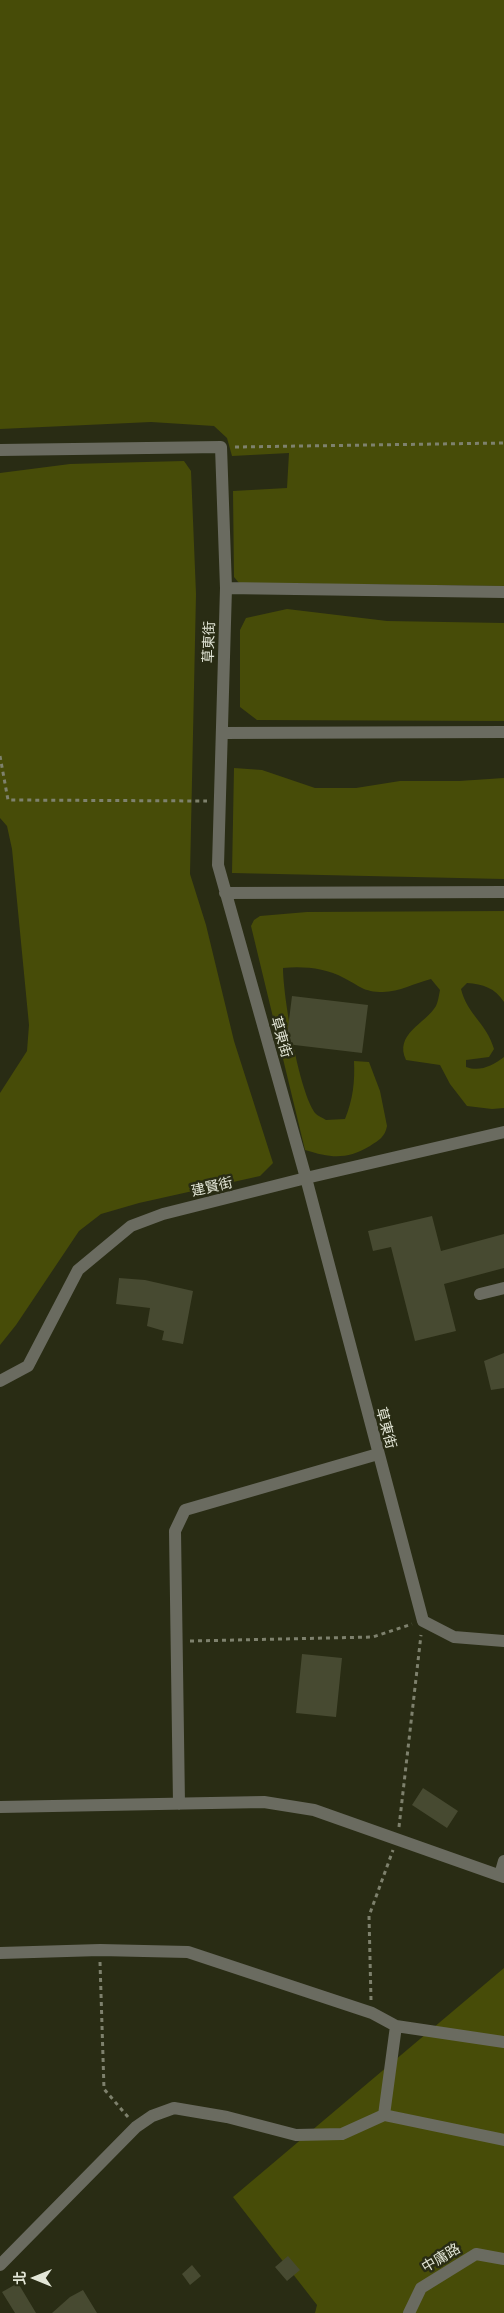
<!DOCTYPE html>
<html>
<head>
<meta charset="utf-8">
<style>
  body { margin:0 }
  #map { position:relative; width:504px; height:2313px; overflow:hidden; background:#292c14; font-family:"Golos Text","Noto Sans TC",sans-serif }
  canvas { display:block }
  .north { position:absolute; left:10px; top:2253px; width:50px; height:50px; -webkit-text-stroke:4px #292c14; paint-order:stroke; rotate:270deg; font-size:14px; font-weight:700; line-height:20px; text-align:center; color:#e3e6d7 }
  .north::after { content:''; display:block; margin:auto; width:18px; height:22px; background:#e3e6d7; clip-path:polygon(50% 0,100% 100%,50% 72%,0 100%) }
</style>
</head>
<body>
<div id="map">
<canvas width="504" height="2313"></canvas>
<div class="north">北</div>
</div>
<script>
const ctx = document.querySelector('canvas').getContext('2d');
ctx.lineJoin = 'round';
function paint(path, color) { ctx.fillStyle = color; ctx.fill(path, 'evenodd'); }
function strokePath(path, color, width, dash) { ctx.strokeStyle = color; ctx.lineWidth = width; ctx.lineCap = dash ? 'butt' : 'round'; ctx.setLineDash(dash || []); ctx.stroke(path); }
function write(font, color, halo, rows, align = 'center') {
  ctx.font = font + ' "Golos Text","Noto Sans TC",sans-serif'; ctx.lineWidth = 5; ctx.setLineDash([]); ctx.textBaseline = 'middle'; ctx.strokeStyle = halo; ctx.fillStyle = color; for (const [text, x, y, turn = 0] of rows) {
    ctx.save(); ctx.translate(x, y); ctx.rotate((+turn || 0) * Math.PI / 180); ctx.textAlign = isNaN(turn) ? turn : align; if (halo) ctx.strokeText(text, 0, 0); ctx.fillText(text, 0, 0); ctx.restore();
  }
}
paint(new Path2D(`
  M 0,0 L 504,0 L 504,586 L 239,583 L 234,577 L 233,491 L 287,488 L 289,453 L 232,456 L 227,438 L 214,426 L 151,422 L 0,429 Z
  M 184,461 L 191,471 L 196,594 L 190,874 L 206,925 L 234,1041 L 273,1163 L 260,1176 L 139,1203 L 101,1214 L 79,1231 L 16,1325 L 0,1345 L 0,1093 L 27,1051 L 29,1025 L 12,849 L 7,826 L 0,818 L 0,473 L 70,464 Z
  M 287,609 L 387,621 L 504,623 L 504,721 L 257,720 L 240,707 L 240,630 L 246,618 Z
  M 234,768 L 262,770 L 315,788 L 356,788 L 400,781 L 459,781 L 504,778 L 504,879 L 232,873 Z
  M 504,911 L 504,1002 C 495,988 483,984 467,983 L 461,989 C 467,1014 487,1024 494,1049 L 489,1057 L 466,1060 L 466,1067 C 480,1072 492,1066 504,1057 L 504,1108 L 492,1109 L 467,1106 L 450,1084 L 440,1065 L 406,1060 C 394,1034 425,1024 436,1006 C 438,1002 439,995 440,990 L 431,979 C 415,983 399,992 383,992 C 363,992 360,986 344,978 C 326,968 303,966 283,968 C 283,995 299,1094 316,1114 C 318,1116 323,1118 326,1120 L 345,1119 C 353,1099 355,1082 354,1061 L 369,1062 L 380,1091 L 387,1126 C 385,1137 379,1140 370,1146 C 346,1160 331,1158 305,1150 L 251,926 L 254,920 L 260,916 L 307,912 Z
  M 504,1968 L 504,2313 L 315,2313 L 317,2305 L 233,2197 Z`), '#474c08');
paint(new Path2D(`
  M 292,996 L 368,1005 L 362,1053 L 286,1044 Z
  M 432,1216 L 441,1251 L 504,1234 L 504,1268 L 444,1284 L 456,1331 L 415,1341 L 391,1247 L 373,1251 L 368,1231 Z
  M 119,1278 L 145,1280 L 193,1291 L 183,1344 L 162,1340 L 164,1331 L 147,1326 L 150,1308 L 116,1304 Z
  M 504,1353 L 504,1388 L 491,1390 L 484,1361 Z
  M 302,1654 L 342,1658 L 336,1717 L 296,1713 Z
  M 423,1788 L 458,1811 L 447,1828 L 412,1805 Z
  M 288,2256 L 300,2270 L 287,2281 L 275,2267 Z
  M 192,2265 L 201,2276 L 190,2285 L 182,2274 Z
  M 18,2283 L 36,2313 L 15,2313 L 2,2292 Z
  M 83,2290 L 97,2313 L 52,2313 L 70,2297 Z`), '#474a31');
strokePath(new Path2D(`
  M 235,447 L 504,443
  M 0,756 L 8,800 L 207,801
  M 190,1641 L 373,1637 L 412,1624
  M 399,1827 L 421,1635
  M 100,1962 L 104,2089 L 128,2117
  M 371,2000 L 369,1916 L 393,1850`), '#7e816d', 3, [4, 4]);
strokePath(new Path2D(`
  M 0,450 L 221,447 L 226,588 L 218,865 L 306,1178 L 423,1621 L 454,1637 L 504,1641
  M 226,588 L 504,592
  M 222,733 L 504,732
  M 225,893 L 504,892
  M 480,1294 L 504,1288
  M 0,1381 L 28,1366 L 78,1270 L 131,1226 L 163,1214 L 306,1178 L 504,1132
  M 179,1804 L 175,1531 L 185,1510 L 378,1454
  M 0,1807 L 264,1802 L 314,1810 L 504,1877
  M 500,1875 L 504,1861
  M 0,1953 L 100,1950 L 188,1952 L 372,2013 L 396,2026 L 504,2042
  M 384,2115 L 504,2140
  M 0,2265 L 136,2127 L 152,2116 L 174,2108 L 227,2117 L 296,2135 L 342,2134 L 384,2115 L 396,2026
  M 409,2313 L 421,2288 L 476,2254 L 504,2259`), '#6a6b60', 12);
write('14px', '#e3e6d7', '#292c14', [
  ["草東街",209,642,-88],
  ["草東街",281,1037,74],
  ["建賢街",212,1187,-13],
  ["草東街",386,1428,75],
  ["中庸路",441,2258,-31]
]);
</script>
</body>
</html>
